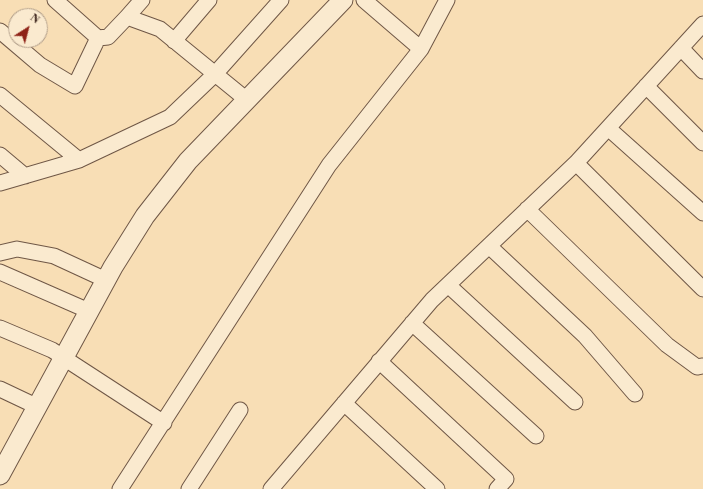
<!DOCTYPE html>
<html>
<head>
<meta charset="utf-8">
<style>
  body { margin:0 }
  #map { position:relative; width:703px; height:489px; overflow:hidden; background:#f8deb5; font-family:"Libre Bodoni",serif }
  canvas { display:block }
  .north { position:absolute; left:8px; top:8px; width:40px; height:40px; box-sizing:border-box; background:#faeacf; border:1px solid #b09d89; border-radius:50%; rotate:36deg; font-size:11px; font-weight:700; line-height:16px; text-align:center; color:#412a21 }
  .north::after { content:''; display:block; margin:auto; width:14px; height:18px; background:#8f2418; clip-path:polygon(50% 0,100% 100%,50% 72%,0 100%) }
</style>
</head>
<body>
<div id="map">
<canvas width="703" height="489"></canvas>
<div class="north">N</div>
</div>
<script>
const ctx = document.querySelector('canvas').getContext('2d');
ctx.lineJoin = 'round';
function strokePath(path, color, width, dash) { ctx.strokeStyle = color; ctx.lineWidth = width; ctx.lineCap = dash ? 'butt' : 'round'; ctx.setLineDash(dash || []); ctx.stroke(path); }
const minor = new Path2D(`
  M 55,0 L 98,38 L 108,37 L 127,17 L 160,29 L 247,100
  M 364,0 L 421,49
  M 127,17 L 142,0
  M 0,31 L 40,65 L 75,86 L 98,38
  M 174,41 L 209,0
  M 681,48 L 703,71
  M 646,86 L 703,143
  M 0,95 L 79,160
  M 608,128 L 703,213
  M 0,155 L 25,176
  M 576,163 L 703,289
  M 0,183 L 79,160 L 170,117 L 215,74 L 281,0
  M 527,209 L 667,345 L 697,367 L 703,366
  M 489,246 L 585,336 L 635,394
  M 0,253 L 17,249 L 54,256 L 106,280
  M 0,272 L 89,311
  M 448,285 L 575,402
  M 412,323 L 536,436
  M 0,328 L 52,350 L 63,357 L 65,356 L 67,360 L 164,423
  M 379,361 L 506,479 L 497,489
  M 0,389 L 38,407
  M 344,403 L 437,489
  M 120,489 L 329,165 L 421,49 L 447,0
  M 189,489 L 240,410
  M 271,489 L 432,300 L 576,163 L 703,24`);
const tertiary = new Path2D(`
  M 0,475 L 113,267 L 145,216 L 188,161 L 343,0`);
strokePath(minor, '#6f5746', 17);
strokePath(tertiary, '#6f5746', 21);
strokePath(minor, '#faeacf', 15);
strokePath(tertiary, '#faeacf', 19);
</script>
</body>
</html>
